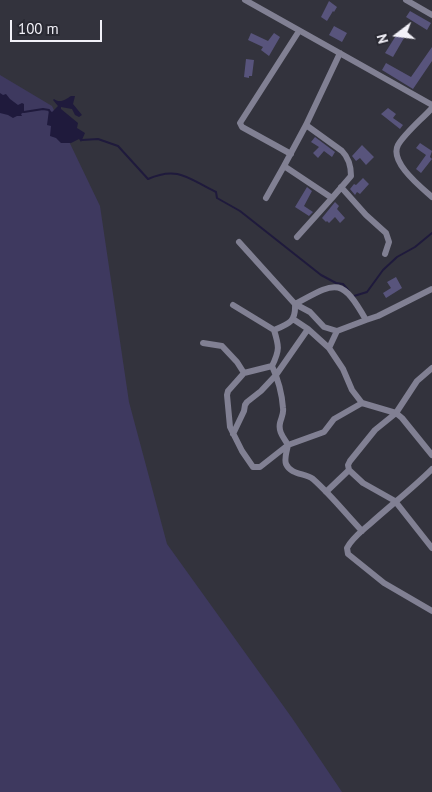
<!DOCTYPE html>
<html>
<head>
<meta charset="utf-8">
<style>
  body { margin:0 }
  #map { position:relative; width:432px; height:792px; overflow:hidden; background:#33333d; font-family:"PT Sans",sans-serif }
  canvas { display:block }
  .north { position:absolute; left:372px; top:10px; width:50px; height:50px; -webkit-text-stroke:4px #292932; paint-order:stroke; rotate:255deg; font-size:14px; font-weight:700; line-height:20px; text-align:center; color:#f2f1f8 }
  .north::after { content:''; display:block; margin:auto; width:18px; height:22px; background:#f2f1f8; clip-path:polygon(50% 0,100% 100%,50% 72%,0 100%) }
  .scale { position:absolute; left:10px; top:20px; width:92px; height:22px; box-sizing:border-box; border:2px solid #f2f1f8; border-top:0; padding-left:6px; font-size:15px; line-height:18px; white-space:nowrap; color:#f2f1f8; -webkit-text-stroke:4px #292932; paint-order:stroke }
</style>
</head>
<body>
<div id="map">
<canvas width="432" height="792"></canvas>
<div class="north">N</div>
<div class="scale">100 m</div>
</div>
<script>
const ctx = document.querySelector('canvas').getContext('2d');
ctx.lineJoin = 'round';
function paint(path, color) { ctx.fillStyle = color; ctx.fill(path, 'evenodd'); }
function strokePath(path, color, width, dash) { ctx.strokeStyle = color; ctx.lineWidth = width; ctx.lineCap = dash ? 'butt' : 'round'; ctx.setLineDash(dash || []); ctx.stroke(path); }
paint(new Path2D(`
  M 0,75 L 52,106 L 100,206 L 129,402 L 167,544 L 292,718 L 342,792 L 0,792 Z`), '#3e395f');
paint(new Path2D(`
  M 0,93 L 3,95 L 6,94 L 10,99 L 18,105 L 22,103 L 24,104 L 24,112 L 21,114 L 22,116 L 17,116 L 13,118 L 8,115 L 0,113 Z
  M 71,96 L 75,96 L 73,104 L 82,115 L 79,117 L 75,115 L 72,109 L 61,107 L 61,109 L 78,123 L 77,128 L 85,133 L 81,142 L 79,139 L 71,143 L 61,143 L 56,138 L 50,136 L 51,126 L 47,125 L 49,110 L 52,112 L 58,106 L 53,100 L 54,99 C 61,104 66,99 71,96 Z`), '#1f1a3c');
strokePath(new Path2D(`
  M 24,112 L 43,109 L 49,110 L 50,112
  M 82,140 L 98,139 L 118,146 L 148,179 C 179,165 190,180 216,192 L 217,198 L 240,211 L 321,275 L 336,283 L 343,284 L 349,291
  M 354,296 L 367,292 L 383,270 L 397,257 L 415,247 L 432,233`), '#1f1a3c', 2);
paint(new Path2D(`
  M 329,1 L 337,7 L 334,12 L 333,11 L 327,21 L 321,17 Z
  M 410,11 L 431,23 L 427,30 L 406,17 Z
  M 334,26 L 347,33 L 342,42 L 329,35 Z
  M 251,33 L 268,41 L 274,33 L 280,37 L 269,56 L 261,50 L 263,47 L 248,40 Z
  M 397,34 L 404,38 L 393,57 L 385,53 Z
  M 432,47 L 432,61 L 413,89 L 382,70 L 386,63 L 411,77 Z
  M 246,59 L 254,60 L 252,76 L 249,76 L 249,78 L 244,77 Z
  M 388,108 L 396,114 L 393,118 L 403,125 L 400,129 L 381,114 Z
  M 315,137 L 335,152 L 332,157 L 324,151 L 318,158 L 313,153 L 319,147 L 311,142 Z
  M 420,143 L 432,151 L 430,157 L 432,159 L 421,173 L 416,169 L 426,155 L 416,148 Z
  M 362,145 L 374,157 L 366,165 L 360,158 L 356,161 L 352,156 Z
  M 363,178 L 369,184 L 360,194 L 357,192 L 355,195 L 350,189 L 354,184 L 356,185 Z
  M 307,187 L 312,191 L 304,206 L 313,212 L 309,216 L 295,207 Z
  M 335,202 L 339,206 L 337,209 L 345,218 L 340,223 L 335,217 L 329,223 L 327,221 L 326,222 L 322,218 Z
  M 396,277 L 402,288 L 386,298 L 383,293 L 391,288 L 387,282 Z`), '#58547c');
strokePath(new Path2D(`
  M 245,0 L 432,105
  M 406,0 L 432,15
  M 432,108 C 422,119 405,133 398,145 C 389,162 421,187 432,197
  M 306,125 L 342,151 C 349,158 351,167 351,176 L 332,198
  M 291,154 L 242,127 L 240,123 L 299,31
  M 341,187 L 366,215 L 386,233 L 389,242 L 385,254
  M 266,198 L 284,166
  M 297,237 L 332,198 L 284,166 L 306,125 L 340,53
  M 239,242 L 295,304 L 310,312 L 324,327 L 337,331 L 366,320
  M 233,305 L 274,330 C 289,324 296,322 295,304 C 336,282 341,276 366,320 L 378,316 L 432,289
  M 293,319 L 308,329 L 329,348 L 343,369 L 352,390 L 362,403 L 396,413 L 417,381 L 432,368
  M 203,343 L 222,346 L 237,362 L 244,373 L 272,366 C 280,350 279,346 274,330
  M 329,348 L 337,331
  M 244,373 L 228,391 L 227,395 L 230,427 L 242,451 L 253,467 L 260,467 L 288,445 C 284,438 278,432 280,423 C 281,418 284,414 283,408 C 282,394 278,379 272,366
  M 362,403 L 334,419 L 324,432 L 288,445 C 287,450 284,459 286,464 C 291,475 305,473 313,479 C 331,495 346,514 362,531
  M 233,434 L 244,411 L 245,405 L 247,402 L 261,391 L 276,375 L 308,329
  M 432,469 C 413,488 391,505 371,523 C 362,531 352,538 347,548 L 348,554 L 384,583 L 432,611
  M 349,470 L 363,483 L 395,501 L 432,548
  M 326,492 L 349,470 L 348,465 L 350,461 L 375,430 L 396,413 L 402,418 L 432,455`), '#818093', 6);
</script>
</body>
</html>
